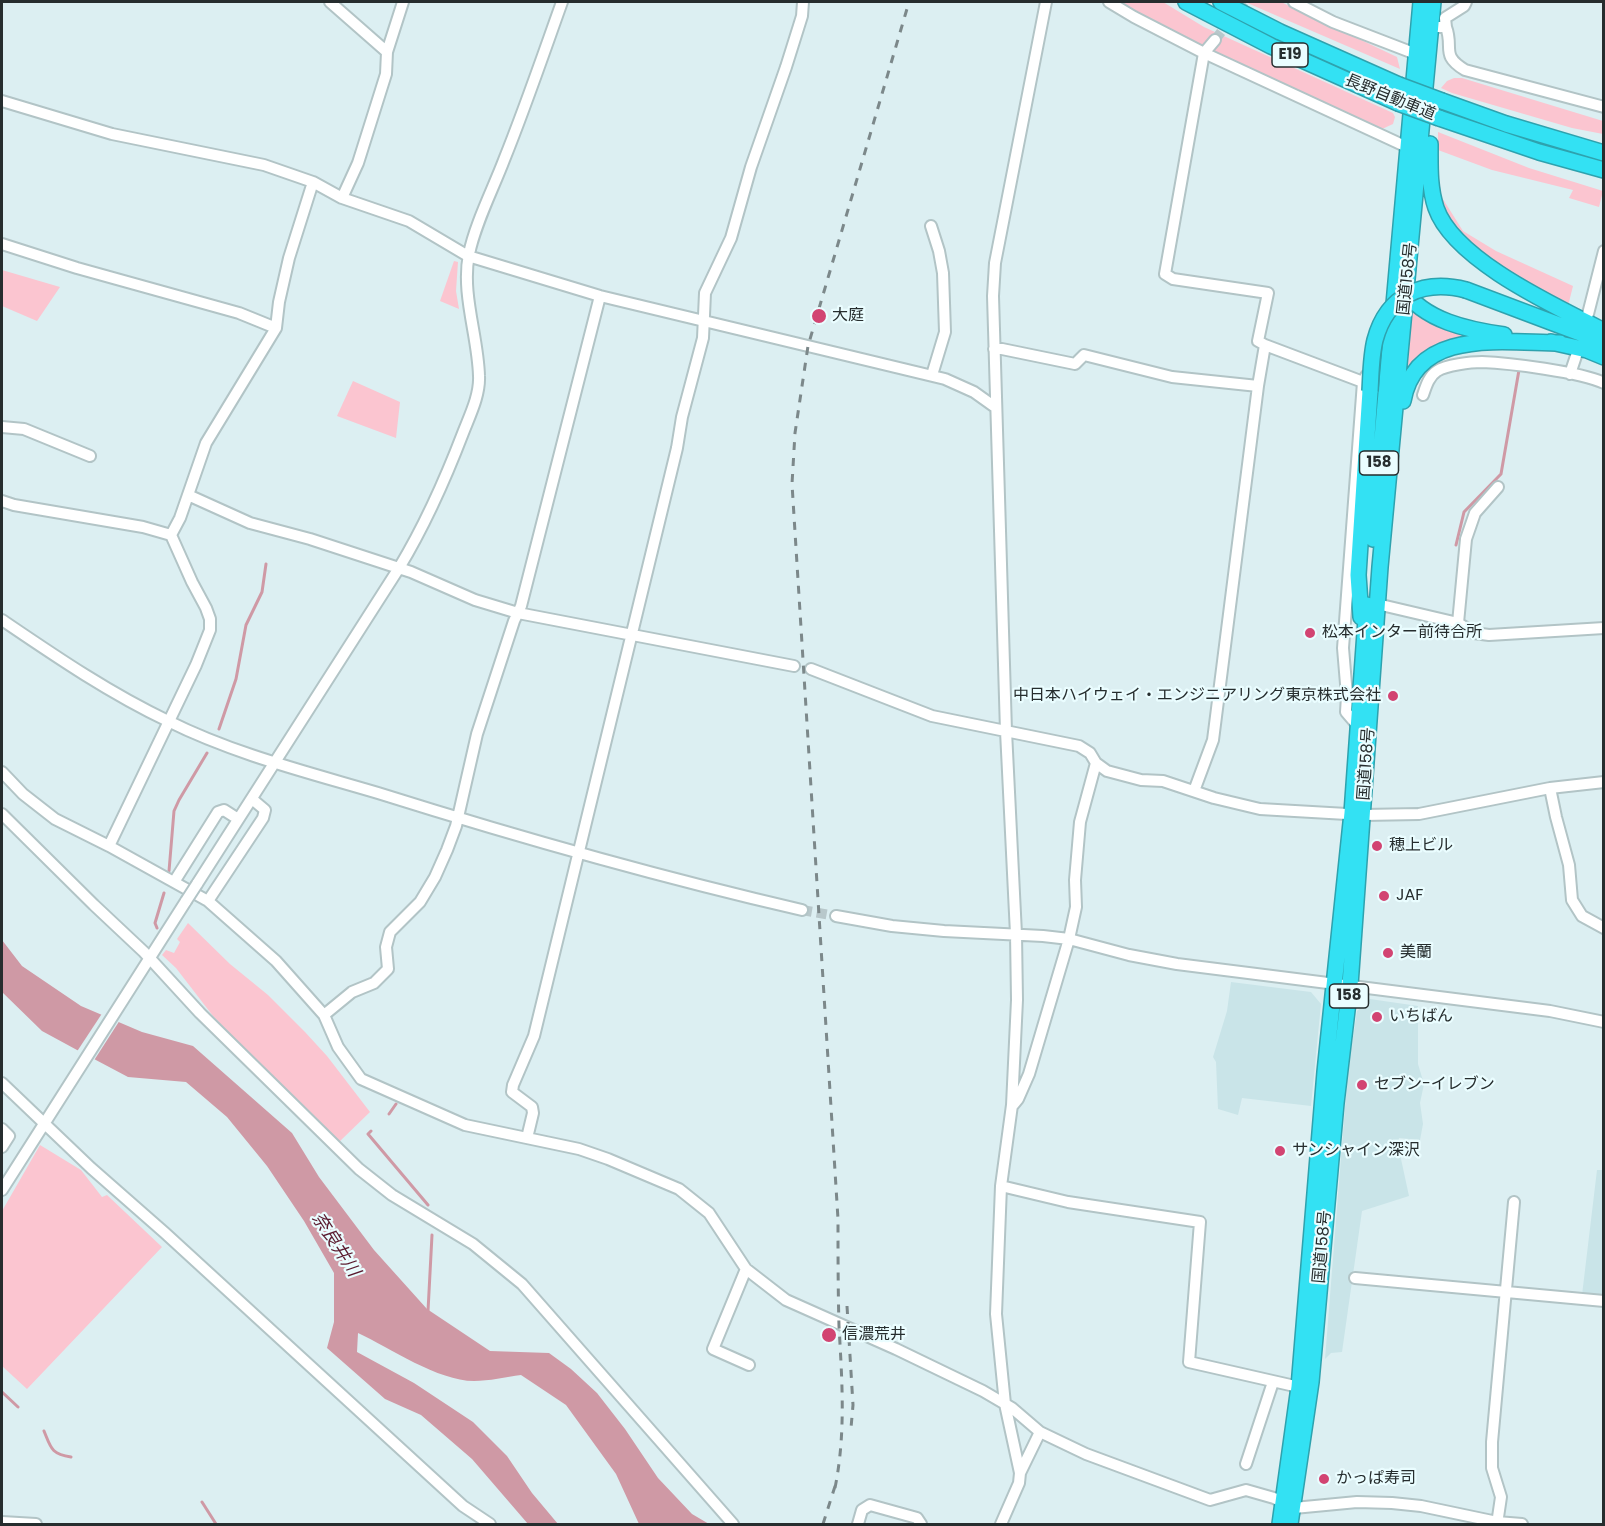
<!DOCTYPE html>
<html>
<head>
<meta charset="utf-8">
<style>
  body { margin:0 }
  #map { position:relative; width:1605px; height:1526px; overflow:hidden; background:#dceff2; font-family:Poppins,sans-serif }
  canvas { display:block }
  .frame { position:absolute; inset:0; border:3px solid #262d2e; pointer-events:none }
</style>
</head>
<body>
<div id="map">
<canvas width="1605" height="1526"></canvas>
<div class="frame"></div>
</div>
<script>
const ctx = document.querySelector('canvas').getContext('2d');
ctx.lineJoin = 'round';
function paint(path, color) { ctx.fillStyle = color; ctx.fill(path, 'evenodd'); }
function strokePath(path, color, width, dash) { ctx.strokeStyle = color; ctx.lineWidth = width; ctx.lineCap = dash ? 'butt' : 'round'; ctx.setLineDash(dash || []); ctx.stroke(path); }
function write(font, color, halo, rows, align = 'center') {
  ctx.font = font + ' Poppins,"Noto Sans JP",sans-serif'; ctx.lineWidth = 4.5; ctx.setLineDash([]); ctx.textBaseline = 'middle'; ctx.strokeStyle = halo; ctx.fillStyle = color; for (const [text, x, y, turn = 0] of rows) {
    ctx.save(); ctx.translate(x, y); ctx.rotate((+turn || 0) * Math.PI / 180); ctx.textAlign = isNaN(turn) ? turn : align; if (halo) ctx.strokeText(text, 0, 0); ctx.fillText(text, 0, 0); ctx.restore();
  }
}
paint(new Path2D(`
  M 1231,982 L 1311,992 L 1321,1004 L 1311,1106 L 1242,1098 L 1238,1115 L 1218,1109 L 1216,1062 L 1213,1057 L 1227,1011 Z
  M 1370,999 L 1418,1006 L 1418,1064 L 1424,1084 L 1420,1103 L 1423,1124 L 1420,1140 L 1399,1138 L 1398,1145 L 1409,1196 L 1362,1211 L 1342,1352 L 1331,1353 L 1325,1359 L 1348,1069 L 1357,1011 Z
  M 1597,1170 L 1603,1170 L 1603,1298 L 1582,1295 Z`), '#c9e4e8');
paint(new Path2D(`
  M 1117,2 L 1163,2 L 1204,27 L 1393,113 L 1395,117 L 1393,124 L 1382,129 L 1361,122 L 1201,46 Z
  M 1245,2 L 1281,2 L 1397,57 L 1400,69 Z
  M 1454,78 L 1462,78 L 1603,121 L 1603,134 L 1572,128 L 1452,93 L 1441,88 L 1447,81 Z
  M 1438,132 L 1529,168 L 1603,191 L 1599,207 L 1569,198 L 1573,190 L 1492,170 L 1438,150 Z
  M 1437,183 L 1440,183 L 1441,196 L 1463,231 L 1496,251 L 1573,286 L 1568,306 L 1544,295 L 1486,258 L 1443,216 Z
  M 454,261 L 458,262 L 456,291 L 459,309 L 440,301 Z
  M 2,270 L 60,287 L 37,321 L 2,306 Z
  M 1411,306 L 1466,332 L 1465,340 L 1436,345 L 1411,365 L 1408,365 Z
  M 353,381 L 400,402 L 396,438 L 337,416 Z
  M 188,923 L 230,964 L 268,995 L 305,1032 L 327,1056 L 370,1112 L 337,1144 L 213,1016 L 176,968 L 162,955 L 166,950 L 174,953 L 180,942 L 177,939 Z
  M 40,1145 L 81,1170 L 102,1197 L 107,1195 L 162,1247 L 27,1389 L 2,1366 L 2,1211 Z`), '#fbc5d0');
paint(new Path2D(`
  M 2,940 L 22,966 L 81,1006 L 142,1032 L 193,1046 L 292,1133 L 319,1177 L 374,1250 L 427,1309 L 490,1351 L 549,1353 L 571,1369 L 597,1393 L 625,1429 L 658,1478 L 692,1514 L 709,1524 L 639,1524 L 616,1474 L 566,1405 L 521,1375 C 506,1377 489,1381 474,1381 C 438,1381 390,1348 358,1333 L 357,1352 L 414,1383 L 473,1422 L 507,1456 L 532,1493 L 558,1524 L 528,1524 L 472,1459 L 421,1415 L 385,1399 L 327,1348 L 334,1322 L 334,1273 L 304,1221 L 267,1166 L 227,1117 L 186,1082 L 128,1077 L 77,1050 L 42,1031 L 2,992 Z`), '#cf99a5');
paint(new Path2D(`
  M 103,1012 L 120,1020 L 93,1062 L 76,1053 Z`), '#dceff2');
strokePath(new Path2D(`
  M 1456,545 L 1464,512 L 1501,474 L 1519,370
  M 219,729 L 236,679 L 246,625 L 262,592 L 266,564
  M 169,871 L 174,811 L 179,800 L 207,753
  M 157,928 L 155,923 L 164,893
  M 389,1114 L 396,1104
  M 371,1131 L 368,1134 L 428,1205
  M 428,1311 L 432,1235
  M 2,1392 L 18,1407
  M 44,1431 C 51,1448 51,1454 71,1457
  M 202,1502 L 216,1524`), '#cf99a5', 3);
strokePath(new Path2D(`
  M 1215,40 L 1244,2
  M 802,910 L 836,916`), '#b8c8cb', 10, [10, 5]);
const minor = new Path2D(`
  M 330,2 L 387,52
  M 1109,2 L 1134,17 L 1204,53 L 1407,147
  M 1294,2 L 1333,22 L 1416,54
  M 1431,27 L 1446,27 C 1454,48 1440,55 1465,70 L 1604,107
  M 1446,27 L 1445,18 L 1464,6 L 1466,2
  M 1215,40 L 1204,53 L 1165,274 L 1173,279 L 1268,293 L 1258,341 L 1265,345 L 1258,386
  M 2,101 L 112,134 L 264,165 L 313,182 L 342,198 L 409,221 L 468,256 L 600,296 L 945,379 L 974,392 L 995,407
  M 342,198 L 358,163 L 386,74 L 387,52 L 403,2
  M 931,226 L 939,251 L 943,273 L 945,332 L 932,375
  M 2,244 L 77,268 L 239,313 L 276,328
  M 1588,314 L 1604,251
  M 1265,345 L 1363,382
  M 994,349 L 1002,349 L 1075,364 L 1084,355 L 1172,377 L 1258,386 L 1213,740 L 1194,791
  M 1570,374 L 1576,356
  M 1423,395 C 1426,386 1429,376 1437,371 C 1446,365 1471,362 1482,362 C 1509,363 1581,372 1604,383
  M 2,427 L 24,429 L 90,456
  M 188,495 L 250,523 L 310,539 L 411,572 L 475,600 L 518,613 L 794,666
  M 2,501 L 14,505 L 143,527 L 171,535
  M 1377,604 L 1458,623 L 1474,633 L 1489,635 L 1604,628
  M 2,620 C 55,656 109,693 168,721 C 234,754 307,772 378,793 C 518,837 659,877 802,910
  M 1458,623 L 1466,539 L 1475,513 L 1498,487
  M 811,669 L 932,716 L 1079,746 L 1090,753 L 1096,763 L 1107,771 L 1141,780 L 1163,781 L 1214,798 L 1260,809 L 1364,815 L 1419,814 L 1550,788 L 1604,782
  M 1358,726 L 1346,712 L 1347,696 L 1343,648 L 1363,382 L 1366,376
  M 2,772 L 23,794 L 55,819 L 109,846 L 208,901 L 276,961 L 324,1015 L 338,1047 L 361,1079 L 465,1125 L 579,1149 L 608,1159 L 679,1189 L 709,1213 L 746,1269 L 786,1300 L 896,1349 L 983,1391 L 1012,1408 L 1040,1432 L 1086,1454 L 1210,1500 L 1246,1490 L 1274,1498 L 1294,1508 L 1357,1502 L 1392,1503 L 1421,1506 L 1497,1522 L 1522,1524
  M 1550,788 L 1556,817 L 1569,865 L 1572,900 L 1582,916 L 1604,928
  M 2,814 L 94,905 L 144,952 L 200,1013 L 359,1169 L 392,1195 L 473,1244 L 522,1284 L 733,1524
  M 109,846 L 196,665 L 210,630 L 210,619 L 206,608 L 192,582 L 171,535 L 180,518 L 206,443 L 276,328 L 279,302 L 289,258 L 313,182
  M 174,882 L 218,812 L 224,810 L 238,819
  M 197,884 L 399,568 C 425,525 445,480 463,433 C 470,415 480,395 479,376 C 478,336 461,294 469,254 C 475,224 493,189 504,160 C 525,108 543,55 562,2
  M 208,901 L 263,818 L 265,810 L 252,799
  M 836,916 L 892,926 L 944,931 L 1043,936 L 1069,939 L 1129,955 L 1177,964 L 1550,1011 L 1604,1022
  M 324,1015 L 352,992 L 374,983 L 388,969 L 386,947 L 390,932 L 420,902 L 435,877 L 447,850 L 456,826 L 477,734 L 514,621 L 521,606 L 600,296
  M 2,1083 L 91,1168 L 165,1233 L 463,1506 L 490,1524
  M 1013,1105 L 1018,1099 L 1029,1074 L 1069,939 L 1076,907 L 1075,880 L 1080,822 L 1096,763
  M 2,1129 L 9,1136 L 2,1147
  M 527,1138 L 533,1113 L 532,1107 L 512,1092 L 513,1085 L 534,1036 L 677,448 L 682,417 L 703,338 L 705,293 L 731,238 L 751,167 L 786,67 L 802,16 L 803,2
  M 1001,1186 L 1068,1202 L 1200,1222 L 1189,1362 L 1299,1387
  M 2,1190 L 186,901
  M 746,1269 L 713,1349 L 749,1365
  M 1355,1278 L 1604,1301
  M 1246,1464 L 1273,1382
  M 1020,1473 L 1040,1432
  M 2,1522 L 36,1524
  M 858,1524 L 862,1510 L 870,1505 L 917,1518 L 921,1524
  M 1001,1524 L 1019,1483 L 1020,1473 L 1005,1404 L 996,1314 L 1001,1186 L 1012,1105 L 1017,1000 L 1016,934 L 1006,731 L 993,296 L 995,263 L 1046,2
  M 1497,1524 L 1501,1497 L 1492,1468 L 1492,1442 L 1514,1202`);
const highway = new Path2D(`
  M 1186,2 L 1271,46 L 1398,103
  M 1221,2 L 1280,32 L 1399,85
  M 1442,101 L 1506,124 L 1604,153
  M 1439,118 L 1539,152 L 1604,170
  M 1430,144 C 1430,165 1429,187 1436,208 C 1454,260 1555,306 1604,331
  M 1403,289 C 1424,321 1469,330 1504,335
  M 1466,290 L 1604,342
  M 1551,342 L 1587,350 L 1604,357
  M 1403,401 C 1416,327 1504,343 1560,343
  M 1373,539 L 1421,2
  M 1361,617 L 1358,575 L 1370,391
  M 1280,1524 L 1299,1387 L 1325,1072 L 1352,813 L 1367,605
  M 1290,1524 L 1311,1382 L 1336,1103 L 1350,985 L 1380,567 L 1433,2`);
strokePath(minor, '#b2c4c6', 14);
strokePath(highway, '#2ea2ae', 18);
strokePath(minor, '#fff', 10);
strokePath(highway, '#33e1f3', 15);
strokePath(new Path2D(`
  M 847,1306 L 853,1405 L 851,1428
  M 835,1488 C 846,1433 842,1381 839,1326 C 838,1290 838,1255 838,1219 L 792,484 L 795,433 L 808,346 L 909,2
  M 823,1524 L 837,1480`), '#7c888a', 3, [8, 8]);
const minorBridge = new Path2D(`
  M 186,901 L 197,884`);
const highwayBridge = new Path2D(`
  M 1399,85 L 1442,101
  M 1398,103 L 1439,118
  M 1370,391 C 1371,374 1371,356 1375,340 C 1387,295 1423,279 1466,290`);
strokePath(minorBridge, '#b2c4c6', 14, []);
strokePath(highwayBridge, '#2ea2ae', 18, []);
strokePath(minorBridge, '#fff', 10);
strokePath(highwayBridge, '#33e1f3', 15);
for (const [x, y, r, color] of [
  [819,316,8,"#d24472"],
  [1310,633,6,"#d24472"],
  [1393,696,6,"#d24472"],
  [1377,846,6,"#d24472"],
  [1384,896,6,"#d24472"],
  [1388,953,6,"#d24472"],
  [1377,1017,6,"#d24472"],
  [1362,1085,6,"#d24472"],
  [1280,1151,6,"#d24472"],
  [829,1335,8,"#d24472"],
  [1324,1479,6,"#d24472"]
]) { const dot = new Path2D(); dot.arc(x, y, r, 0, 2 * Math.PI); ctx.fillStyle = color; ctx.fill(dot); strokePath(dot, '#eafdff', 2); }
for (const [x, y, w] of [
  [1290,55,36],
  [1379,463,39],
  [1349,996,39]
]) { const box = new Path2D(); box.roundRect(x - w / 2, y - 12, w, 24, 4.5); ctx.fillStyle = '#eafdff'; ctx.fill(box); strokePath(box, '#262d2e', 1.5); }
write('bold 15px', '#262d2e', null, [
  ["E19",1290,55],
  ["158",1379,463],
  ["158",1349,996]
]);
write('16px', '#262d2e', '#eafdff', [
  ["長野自動車道",1390,98,22],
  ["国道158号",1408,279,-84],
  ["国道158号",1367,764,-86],
  ["国道158号",1323,1247,-85]
]);
write('16px', '#262d2e', '#eafdff', [
  ["大庭",832,316],
  ["松本インター前待合所",1322,633],
  ["中日本ハイウェイ・エンジニアリング東京株式会社",1381,696,"right"],
  ["穂上ビル",1389,846],
  ["JAF",1396,896],
  ["美蘭",1400,953],
  ["いちばん",1389,1017],
  ["セブン-イレブン",1374,1085],
  ["サンシャイン深沢",1292,1151],
  ["信濃荒井",842,1335],
  ["かっぱ寿司",1336,1479]
], 'left');
write('italic 18px', '#5a192e', '#eafdff', [
  ["奈良井川",335,1245,57]
]);
</script>
</body>
</html>
